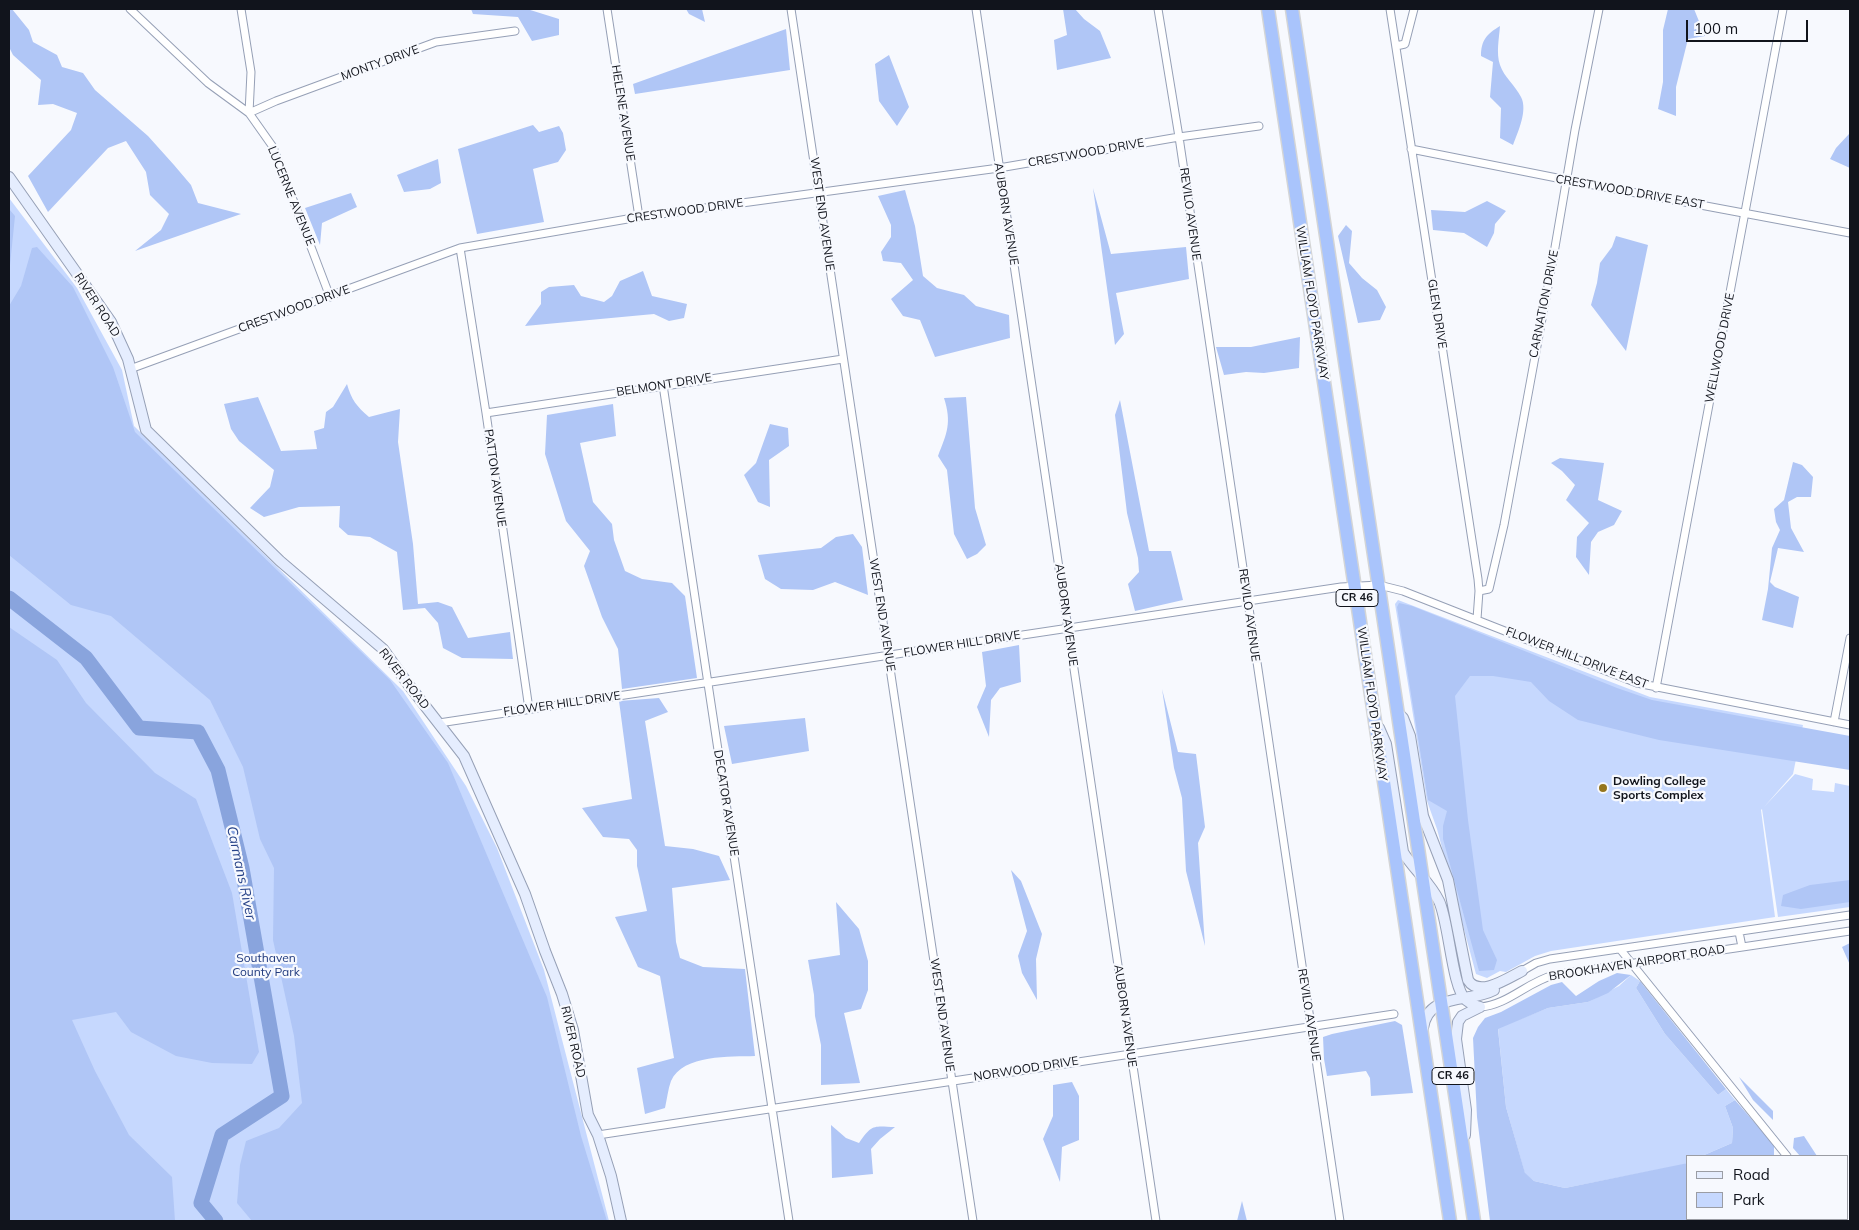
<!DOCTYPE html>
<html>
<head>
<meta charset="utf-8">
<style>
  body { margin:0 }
  #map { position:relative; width:1859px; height:1230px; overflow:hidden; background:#f7f9fe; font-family:Mulish,sans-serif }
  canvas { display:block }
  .frame { position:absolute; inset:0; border:10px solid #11141c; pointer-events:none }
  .legend { position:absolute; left:1686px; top:1155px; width:162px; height:65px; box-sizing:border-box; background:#f7f9fe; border:1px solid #9b9da4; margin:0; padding:6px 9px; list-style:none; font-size:15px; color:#11141c }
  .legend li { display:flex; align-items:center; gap:10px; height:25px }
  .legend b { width:25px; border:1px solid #9b9da4 }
  .scale { position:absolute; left:1686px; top:20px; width:122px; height:22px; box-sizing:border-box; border:2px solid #11141c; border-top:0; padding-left:6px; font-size:15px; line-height:18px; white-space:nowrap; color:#11141c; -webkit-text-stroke:4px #f7f9fe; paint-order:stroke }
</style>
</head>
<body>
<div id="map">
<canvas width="1859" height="1230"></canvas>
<div class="frame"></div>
<ul class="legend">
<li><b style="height:6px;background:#e5edfe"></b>Road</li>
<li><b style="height:14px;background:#c6d8fe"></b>Park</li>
</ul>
<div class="scale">100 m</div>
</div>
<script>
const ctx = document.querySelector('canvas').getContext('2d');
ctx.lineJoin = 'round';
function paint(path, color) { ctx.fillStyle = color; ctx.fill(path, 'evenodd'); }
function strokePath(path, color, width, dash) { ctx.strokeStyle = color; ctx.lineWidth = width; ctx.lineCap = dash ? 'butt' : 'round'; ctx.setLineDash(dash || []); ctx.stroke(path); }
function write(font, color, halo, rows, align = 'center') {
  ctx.font = font + ' Mulish,sans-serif'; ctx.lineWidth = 4.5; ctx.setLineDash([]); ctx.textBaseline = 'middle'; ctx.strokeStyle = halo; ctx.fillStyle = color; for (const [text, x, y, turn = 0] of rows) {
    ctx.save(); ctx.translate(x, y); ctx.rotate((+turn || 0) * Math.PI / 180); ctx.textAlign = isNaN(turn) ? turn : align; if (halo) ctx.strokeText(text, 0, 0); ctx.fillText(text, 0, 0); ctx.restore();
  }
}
paint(new Path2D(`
  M 9,198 L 77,288 L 122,370 L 134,426 L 403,691 L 466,786 L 497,848 L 544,970 L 609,1221 L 9,1221 Z
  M 1398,600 L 1650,697 L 1803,725 L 1793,774 L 1764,807 L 1795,774 L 1813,779 L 1812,790 L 1834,792 L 1835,783 L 1850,786 L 1850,907 L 1778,917 L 1762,809 L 1761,810 L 1775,917 L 1551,951 L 1535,956 L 1506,972 L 1500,971 L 1487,978 L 1476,974 L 1437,829 L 1427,801 L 1395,604 Z
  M 1631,975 L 1640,981 L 1636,988 L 1665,1034 L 1718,1095 L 1726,1089 L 1735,1100 L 1725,1106 L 1733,1128 L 1732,1143 L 1702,1156 L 1688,1156 L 1688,1163 L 1682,1165 L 1565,1188 L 1534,1181 L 1525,1174 L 1506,1107 L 1498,1028 L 1548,1008 L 1588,1002 L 1619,986 Z
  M 1786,1219 L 1829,1219 L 1831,1221 L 1785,1221 Z`), '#c6d8fe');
paint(new Path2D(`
  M 9,9 L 12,9 L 29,30 L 33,42 L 57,55 L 62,67 L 83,73 L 95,90 L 148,136 L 174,165 L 191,185 L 198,203 L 241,214 L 135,251 L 161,230 L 169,214 L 150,195 L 146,172 L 126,141 L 108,148 L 48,212 L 28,176 L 71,130 L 77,113 L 53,104 L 38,105 L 41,80 L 13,55 L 9,47 Z
  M 471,9 L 527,9 L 559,19 L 559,35 L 532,41 L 518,17 L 473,14 Z
  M 686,9 L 702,9 L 705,22 L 689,14 Z
  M 1063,9 L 1075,9 L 1084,19 L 1100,31 L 1111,58 L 1057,70 L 1054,40 L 1067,35 Z
  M 1668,9 L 1694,9 L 1705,36 L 1688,39 L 1676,87 L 1676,116 L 1658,109 L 1663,82 L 1663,30 Z
  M 1500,26 C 1499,39 1496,53 1500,65 C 1504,77 1515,85 1521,97 C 1528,110 1518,132 1513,145 L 1500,138 L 1501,108 L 1490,97 L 1493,62 L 1481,56 C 1481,40 1487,34 1500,26 Z
  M 786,29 L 790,70 L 635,94 L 633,84 Z
  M 889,55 L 909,107 L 897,126 L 879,101 L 875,64 Z
  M 533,125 L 539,132 L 559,126 L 563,133 L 566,150 L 558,162 L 533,169 L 544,222 L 477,234 L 458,149 Z
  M 1850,130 L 1850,168 L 1830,159 L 1836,148 L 1849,134 Z
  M 438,159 L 441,183 L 430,189 L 404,192 L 397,175 Z
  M 1093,188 L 1111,254 L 1186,247 L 1189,279 L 1116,293 L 1124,334 L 1115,345 Z
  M 905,190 L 915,226 L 923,276 L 937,288 L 964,295 L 976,306 L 1009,315 L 1010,338 L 935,357 L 920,320 L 903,316 L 891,299 L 913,280 L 901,263 L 883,261 L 881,252 L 891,237 L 891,225 L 878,196 Z
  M 351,193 L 357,207 L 322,223 L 320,245 L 305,208 Z
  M 1487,201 L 1506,211 L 1495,224 L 1494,233 L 1487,247 L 1464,233 L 1433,230 L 1431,210 L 1465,212 Z
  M 9,209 L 15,216 L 9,275 Z
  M 1346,225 L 1352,231 L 1349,263 L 1362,278 L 1377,290 L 1386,307 L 1380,320 L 1358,323 L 1338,236 Z
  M 1616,236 L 1648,245 L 1626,351 L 1591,305 L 1597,283 L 1600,263 L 1612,247 Z
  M 37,247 L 73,287 L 113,367 L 135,432 L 390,680 L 448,763 L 547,997 L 581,1136 L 607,1221 L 252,1221 L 237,1203 L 240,1165 L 246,1141 L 279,1128 L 302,1103 L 294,1036 L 273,940 L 274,868 L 260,839 L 243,767 L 210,700 L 111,616 L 71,605 L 9,555 L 9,306 L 21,286 L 32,248 Z
  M 643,271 L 652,296 L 687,304 L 684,318 L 669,321 L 654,314 L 525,326 L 541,304 L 541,292 L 549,287 L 574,285 L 581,296 L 604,302 L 612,296 L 620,281 Z
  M 1300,337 L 1299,368 L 1264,373 L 1246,372 L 1224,375 L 1216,347 L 1251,347 Z
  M 347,384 C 351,399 357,407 369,417 L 400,409 L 398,442 L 413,544 L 418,604 L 438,602 L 452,607 L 468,638 L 510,632 L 513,659 L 462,658 L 443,648 L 438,623 L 425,608 L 403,610 L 397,552 L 370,537 L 348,535 L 339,527 L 340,506 L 299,507 L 264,517 L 250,508 L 270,487 L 274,470 L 239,441 L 231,429 L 224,404 L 258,397 L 281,451 L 317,449 L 314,431 L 324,428 L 326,412 L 333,407 Z
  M 966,397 L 975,508 L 986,545 L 977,554 L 967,559 L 954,534 L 947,470 L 938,456 C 947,433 952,423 944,398 Z
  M 1120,400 L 1149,551 L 1171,551 L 1183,600 L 1135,611 L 1128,584 L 1139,572 L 1138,558 L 1127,513 L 1115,415 Z
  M 613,404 L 616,436 L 580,443 L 593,502 L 612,524 L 614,540 L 625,571 L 642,579 L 672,583 L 685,596 L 697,678 L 622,689 L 618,649 L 602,617 L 584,566 L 590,551 L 566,521 L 545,454 L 547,415 Z
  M 770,424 L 788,428 L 789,446 L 769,460 L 770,507 L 758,502 L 744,475 L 756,463 Z
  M 1560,458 L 1604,463 L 1598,500 L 1622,511 L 1614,525 L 1598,532 L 1591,542 L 1589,575 L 1576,557 L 1577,537 L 1589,523 L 1566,500 L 1575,485 L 1562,471 L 1551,463 Z
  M 1793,462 L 1802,465 L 1813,477 L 1811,497 L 1797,497 L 1788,502 L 1791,528 L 1804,552 L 1778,548 L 1770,582 L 1775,587 L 1799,597 L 1793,628 L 1762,620 L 1768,589 L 1772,548 L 1780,530 L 1776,522 L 1774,509 L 1784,500 Z
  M 853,534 L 862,547 L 868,595 L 835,582 L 813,590 L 781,589 L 765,579 L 758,555 L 821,548 L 836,537 Z
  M 1399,603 L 1412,606 L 1617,688 L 1652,700 L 1850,736 L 1850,770 L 1659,740 L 1578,720 L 1549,701 L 1531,682 L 1493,676 L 1470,676 L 1455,696 L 1468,820 L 1483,930 L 1497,960 L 1494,970 L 1479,971 L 1443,839 L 1443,826 L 1447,811 L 1428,800 L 1397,607 Z
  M 9,627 L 57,660 L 86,703 L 155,773 L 196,799 L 232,893 L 259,1052 L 252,1064 L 212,1063 L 176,1056 L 131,1032 L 116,1012 L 72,1020 L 95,1071 L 129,1135 L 172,1177 L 175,1221 L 9,1221 Z
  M 1019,645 L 1021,682 L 1000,688 L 991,700 L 989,737 L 977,707 L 986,686 L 982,652 Z
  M 1162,689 L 1178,752 L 1196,754 L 1205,827 L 1198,843 L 1205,946 L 1186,871 L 1182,798 L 1174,768 Z
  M 659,698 L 668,712 L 645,721 L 665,846 L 693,849 L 719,856 L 730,880 L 672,888 L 676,942 L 680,958 L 703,967 L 745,969 L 755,1056 C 731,1057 683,1054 671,1081 C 668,1089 667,1099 665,1108 L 645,1114 L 637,1068 L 674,1058 L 660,976 L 638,967 L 615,917 L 647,911 L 637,866 L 637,850 L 629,839 L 603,837 L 582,808 L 632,799 L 619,701 Z
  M 805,718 L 809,751 L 732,764 L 724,726 Z
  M 1011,870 L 1021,881 L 1042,934 L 1036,959 L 1037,1000 L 1022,973 L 1018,956 L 1027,931 Z
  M 1850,880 L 1850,902 L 1801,909 L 1781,906 L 1783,895 L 1810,885 Z
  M 836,902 L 859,929 L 868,961 L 868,990 L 861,1009 L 844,1013 L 860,1083 L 821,1085 L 821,1045 L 815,1016 L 814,995 L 808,960 L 840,955 Z
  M 1850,943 L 1850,965 L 1842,947 Z
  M 1617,973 L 1631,975 L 1608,993 L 1588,1002 L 1548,1008 L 1498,1029 L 1506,1107 L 1525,1173 L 1534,1181 L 1565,1188 L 1688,1163 L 1688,1219 L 1786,1219 L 1785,1221 L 1490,1221 L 1477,1117 L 1473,1038 L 1478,1027 L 1485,1018 L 1501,1012 L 1551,985 L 1562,982 L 1576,996 L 1599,981 Z
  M 1640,981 L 1726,1089 L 1718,1095 L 1665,1034 L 1636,988 Z
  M 1395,1021 L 1402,1025 L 1413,1093 L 1371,1096 L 1370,1078 L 1366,1071 L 1327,1076 L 1324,1059 L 1323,1037 L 1332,1034 Z
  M 1739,1077 L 1773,1111 L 1773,1120 L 1753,1100 Z
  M 1072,1082 L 1079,1096 L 1079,1140 L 1062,1147 L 1060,1182 L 1043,1139 L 1053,1116 L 1053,1085 Z
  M 1735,1100 L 1774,1145 L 1774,1156 L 1702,1156 L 1732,1143 L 1733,1128 L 1725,1106 Z
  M 831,1125 L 846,1138 L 859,1143 C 872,1124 873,1126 895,1127 L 880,1139 L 871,1149 L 873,1174 L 832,1178 Z
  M 1804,1136 L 1817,1156 L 1800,1156 L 1793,1148 L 1794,1138 Z
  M 1242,1201 L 1247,1221 L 1237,1221 Z`), '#b0c6f6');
strokePath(new Path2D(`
  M 9,598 L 86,658 L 139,728 L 198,732 L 218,770 L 242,868 L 282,1096 L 222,1135 L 201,1203 L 216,1221`), '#89a4dd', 15);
const street = new Path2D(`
  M 130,9 L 208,83 L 249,113 L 276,101 L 436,42 L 515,31
  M 241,9 L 251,72 L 249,113 L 273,147 L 330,297
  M 607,9 L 639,217
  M 791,9 L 973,1221
  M 976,9 L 1156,1221
  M 1158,9 L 1179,137 L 1340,1221
  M 1390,9 L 1478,579 L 1479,591 L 1477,619
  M 1396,46 L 1405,44 L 1414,9
  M 1411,149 L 1567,180 L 1850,233
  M 460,248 L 486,413 L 529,709
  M 130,369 L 460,248 L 639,217 L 999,168 L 1179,137 L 1259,126
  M 663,385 L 789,1221
  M 486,413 L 843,359
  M 1479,591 L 1489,589 L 1504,525 L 1553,259 L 1575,130 L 1599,9
  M 1656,688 L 1783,9
  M 1834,722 L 1850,638
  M 439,723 L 1341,587 L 1379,585 L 1403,591 L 1637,683 L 1850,725
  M 1739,932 L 1742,947
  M 1620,949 L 1787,1156
  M 1522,971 L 1536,963 L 1550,959 L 1850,915
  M 1480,1007 C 1508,1005 1527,982 1554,975 L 1850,931
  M 598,1135 L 1394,1014
  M 1838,1219 L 1840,1221`);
const secondary = new Path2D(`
  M 9,177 L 111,322 L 128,359 L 146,430 L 280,561 L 383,649 L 408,684 L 464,756 L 525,894 L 545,951 L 562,994 L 573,1030 L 588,1115 L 598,1135 L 611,1176 L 621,1221
  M 1399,714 L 1403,718 L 1410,736 L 1423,816 L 1448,880 L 1468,980 C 1479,998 1508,978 1522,971
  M 1379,728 L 1386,744 L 1403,852 C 1413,869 1430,882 1439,901 C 1449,922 1452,988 1466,1000 C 1470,1003 1475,1006 1480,1007
  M 1423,1028 C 1428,992 1470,1003 1494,990
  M 1465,1135 L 1466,1110 L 1456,1039 L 1458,1022 L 1462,1016 L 1480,1007`);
const highway = new Path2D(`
  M 1268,9 L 1450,1221
  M 1292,9 L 1474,1221`);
strokePath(street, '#96a0b6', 9);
strokePath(secondary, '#96a0b6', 12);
strokePath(highway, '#d4d5d6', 15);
strokePath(street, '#fff', 7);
strokePath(secondary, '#e5edfe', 10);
strokePath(highway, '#a9c4fc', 12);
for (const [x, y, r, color] of [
  [1603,788,5,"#95751d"]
]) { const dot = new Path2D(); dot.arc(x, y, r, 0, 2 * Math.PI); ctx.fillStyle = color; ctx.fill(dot); strokePath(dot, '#f7f9fe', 2); }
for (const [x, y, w] of [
  [1357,598,42],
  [1453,1076,42]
]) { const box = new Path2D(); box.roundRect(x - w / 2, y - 8.5, w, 17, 4); ctx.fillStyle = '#f7f9fe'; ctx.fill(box); strokePath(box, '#11141c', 1); }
write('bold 11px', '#11141c', null, [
  ["CR 46",1357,598],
  ["CR 46",1453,1076]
]);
write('12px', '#11141c', '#f7f9fe', [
  ["MONTY DRIVE",380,63,-20],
  ["HELENE AVENUE",623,113,81],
  ["CRESTWOOD DRIVE",1086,153,-10],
  ["CRESTWOOD DRIVE EAST",1630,192,10],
  ["LUCERNE AVENUE",291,196,68],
  ["CRESTWOOD DRIVE",685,211,-8],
  ["WEST END AVENUE",822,214,82],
  ["AUBORN AVENUE",1006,214,81],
  ["REVILO AVENUE",1190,214,82],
  ["WILLIAM FLOYD PARKWAY",1312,303,81],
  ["CARNATION DRIVE",1544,304,-79],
  ["RIVER ROAD",97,305,57],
  ["CRESTWOOD DRIVE",294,309,-20],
  ["GLEN DRIVE",1437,314,81],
  ["WELLWOOD DRIVE",1720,348,-79],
  ["BELMONT DRIVE",664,385,-9],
  ["PATTON AVENUE",495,478,82],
  ["WEST END AVENUE",882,615,81],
  ["AUBORN AVENUE",1066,615,82],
  ["REVILO AVENUE",1249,615,82],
  ["FLOWER HILL DRIVE",962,644,-9],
  ["FLOWER HILL DRIVE EAST",1577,658,21],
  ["RIVER ROAD",404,679,52],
  ["FLOWER HILL DRIVE",562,704,-8],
  ["WILLIAM FLOYD PARKWAY",1372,704,82],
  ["DECATOR AVENUE",726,803,81],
  ["BROOKHAVEN AIRPORT ROAD",1637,963,-9],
  ["WEST END AVENUE",942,1015,82],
  ["REVILO AVENUE",1309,1015,81],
  ["AUBORN AVENUE",1125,1016,82],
  ["RIVER ROAD",573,1042,77],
  ["NORWOOD DRIVE",1026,1069,-9]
]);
write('bold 12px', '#11141c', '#f7f9fe', [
  ["Dowling College",1613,781],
  ["Sports Complex",1613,795]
], 'left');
write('12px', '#203a7e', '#f7f9fe', [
  ["Southaven",266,958],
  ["County Park",266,972]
]);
write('italic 14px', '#284388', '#f7f9fe', [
  ["Carmans River",241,873,78]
]);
</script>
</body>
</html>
